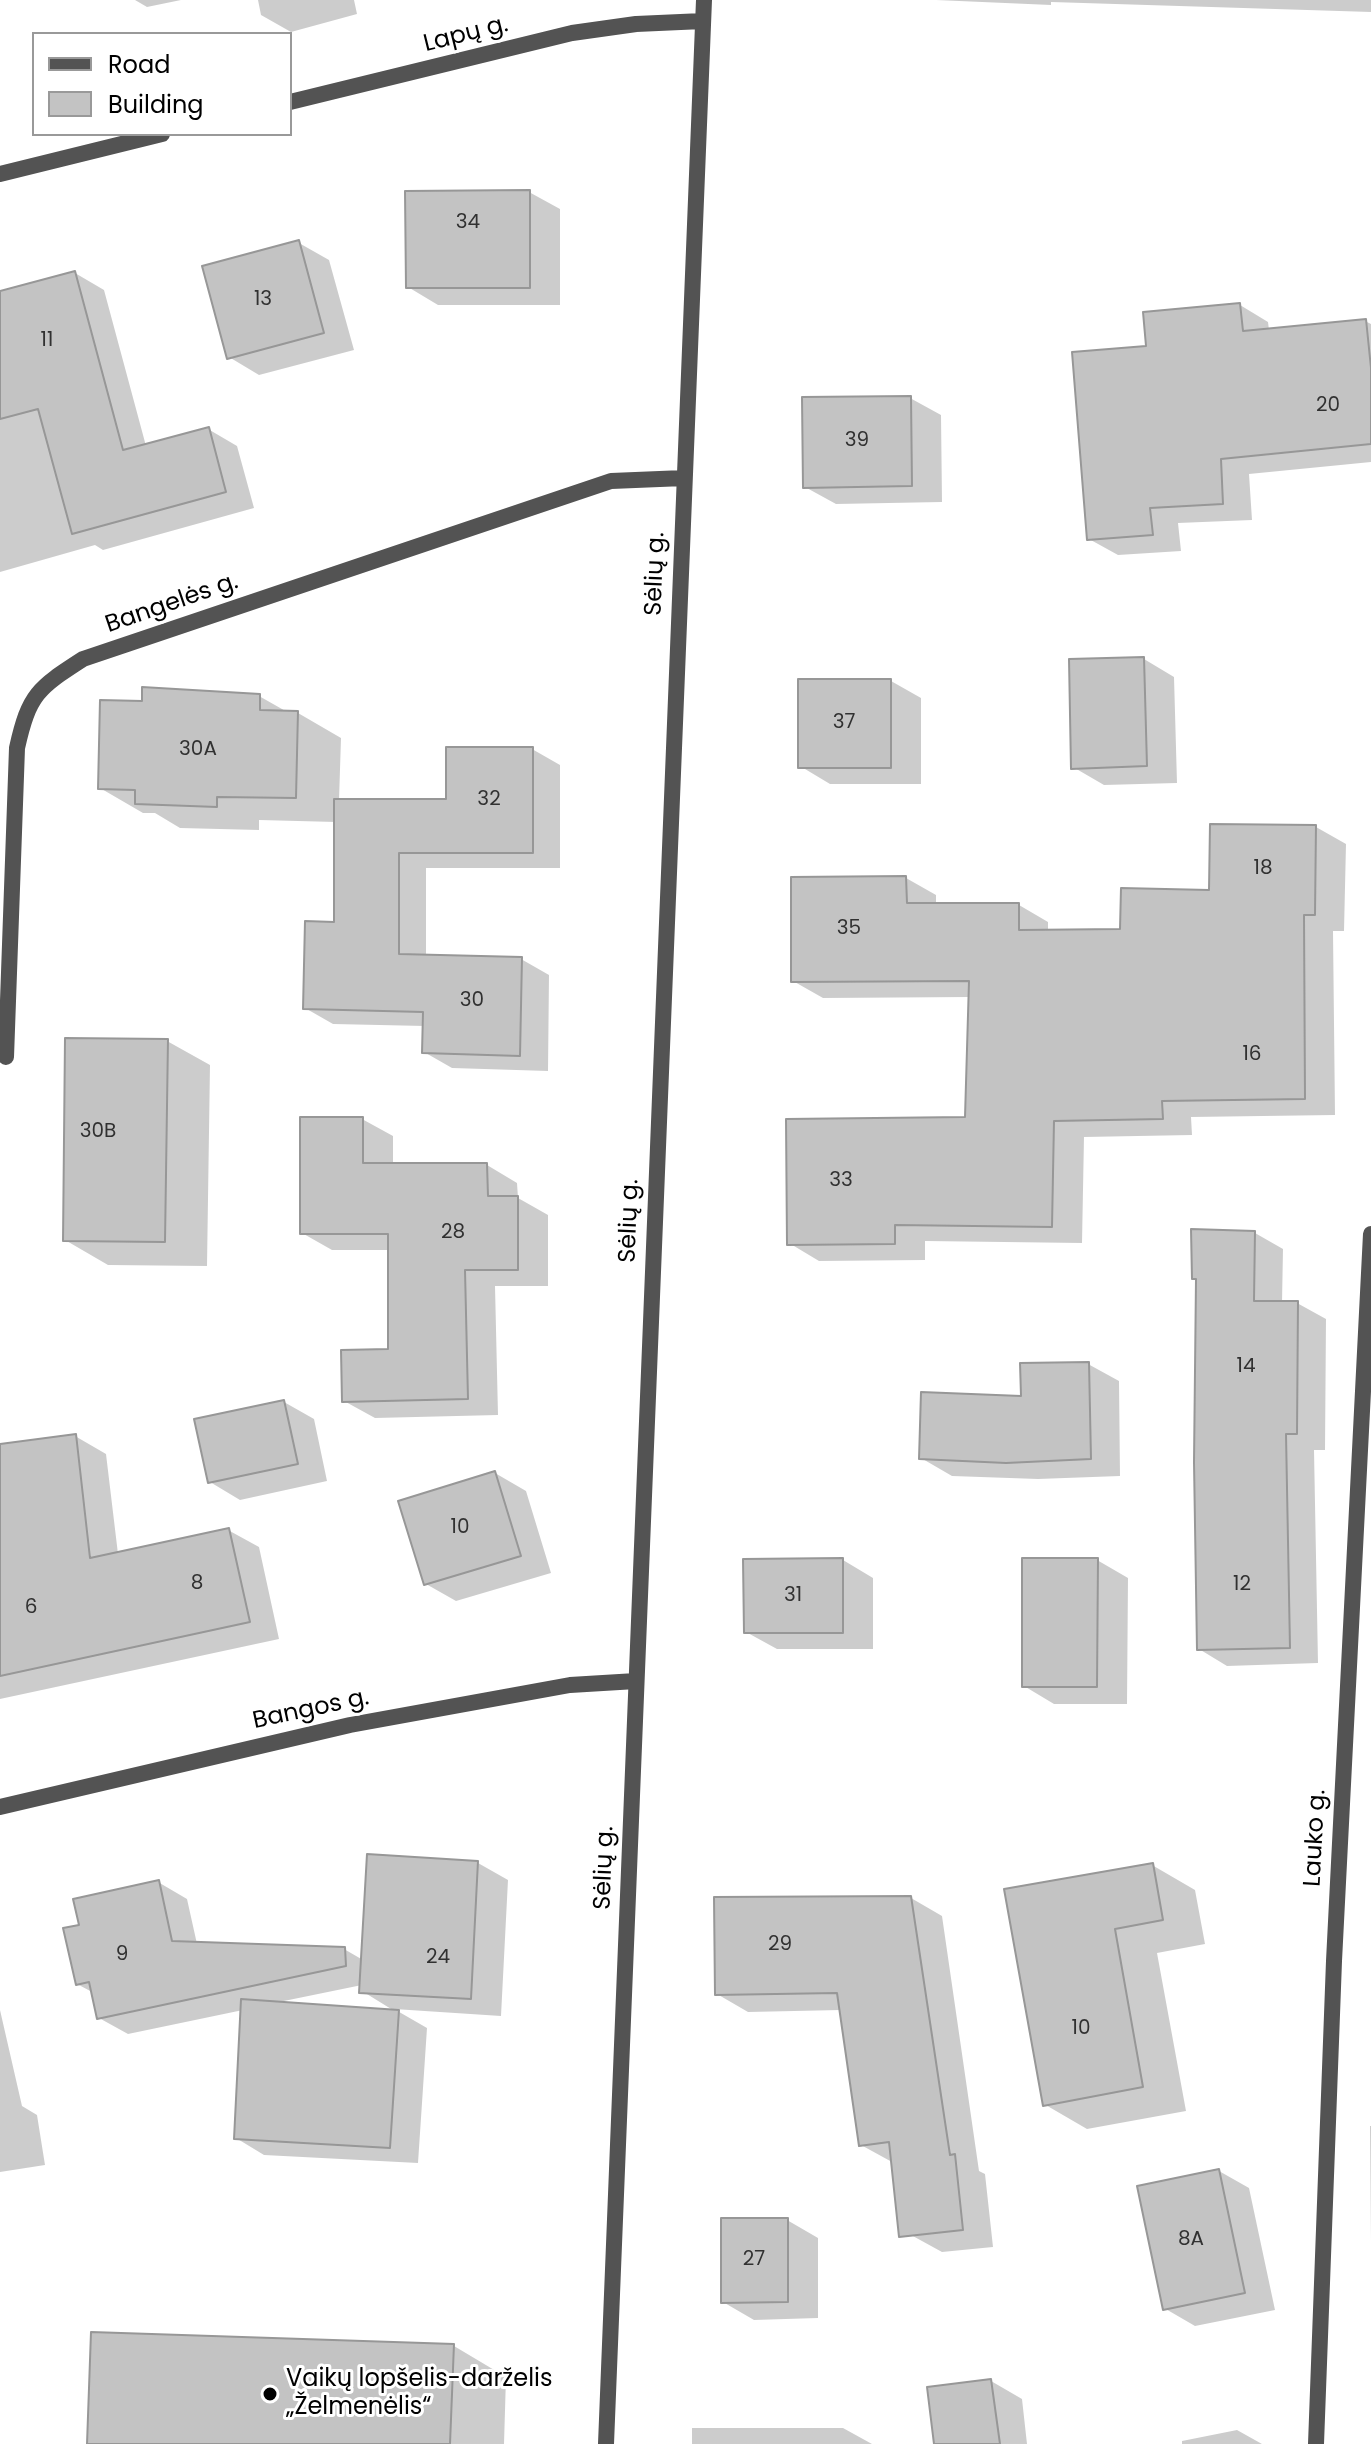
<!DOCTYPE html>
<html>
<head>
<meta charset="utf-8">
<style>
  body { margin:0 }
  #map { position:relative; width:1371px; height:2444px; overflow:hidden; background:#fff; font-family:Poppins,sans-serif }
  canvas { display:block }
  .legend { position:absolute; left:32px; top:32px; width:260px; height:104px; box-sizing:border-box; background:#fff; border:2px solid #999; margin:0; padding:10px 14px; list-style:none; font-size:24px; color:#000 }
  .legend li { display:flex; align-items:center; gap:16px; height:40px }
  .legend b { width:40px; border:2px solid #999 }
</style>
</head>
<body>
<div id="map">
<canvas width="1371" height="2444"></canvas>
<ul class="legend">
<li><b style="height:10px;background:#535353"></b>Road</li>
<li><b style="height:22px;background:#c3c3c3"></b>Building</li>
</ul>
</div>
<script>
const ctx = document.querySelector('canvas').getContext('2d');
ctx.lineJoin = 'round';
function paint(path, color) { ctx.fillStyle = color; ctx.fill(path, 'evenodd'); }
function strokePath(path, color, width, dash) { ctx.strokeStyle = color; ctx.lineWidth = width; ctx.lineCap = dash ? 'butt' : 'round'; ctx.setLineDash(dash || []); ctx.stroke(path); }
function write(font, color, halo, rows, align = 'center') {
  ctx.font = font + ' Poppins,sans-serif'; ctx.lineWidth = 6; ctx.setLineDash([]); ctx.textBaseline = 'middle'; ctx.strokeStyle = halo; ctx.fillStyle = color; for (const [text, x, y, turn = 0] of rows) {
    ctx.save(); ctx.translate(x, y); ctx.rotate((+turn || 0) * Math.PI / 180); ctx.textAlign = isNaN(turn) ? turn : align; if (halo) ctx.strokeText(text, 0, 0); ctx.fillText(text, 0, 0); ctx.restore();
  }
}
paint(new Path2D(`
  M 135,0 L 181,0 L 147,7 Z
  M 258,0 L 354,0 L 357,14 L 291,32 L 261,15 Z
  M 936,0 L 1371,0 L 1371,12 L 1051,2 L 1051,5 Z
  M 529,192 L 560,209 L 560,305 L 438,305 L 408,287 Z
  M 299,243 L 329,260 L 354,350 L 259,375 L 229,357 Z
  M 75,273 L 104,290 L 146,446 L 208,429 L 237,446 L 254,508 L 103,550 L 95,545 L 0,572 L 0,293 Z
  M 1240,305 L 1268,322 L 1269,330 L 1365,321 L 1371,324 L 1371,462 L 1249,474 L 1252,520 L 1178,523 L 1181,551 L 1118,555 L 1089,539 L 1148,348 Z
  M 910,398 L 941,415 L 942,502 L 836,504 L 805,487 Z
  M 1144,659 L 1174,677 L 1177,783 L 1104,785 L 1073,767 Z
  M 891,681 L 921,698 L 921,784 L 830,784 L 800,766 Z
  M 259,696 L 289,713 L 298,713 L 341,738 L 339,801 L 448,801 L 532,749 L 560,765 L 560,868 L 426,868 L 426,957 L 521,959 L 549,975 L 548,1071 L 452,1068 L 424,1052 L 425,1026 L 333,1024 L 305,1008 L 336,924 L 336,822 L 259,820 L 259,830 L 180,828 L 155,813 L 143,813 L 100,788 L 144,703 Z
  M 1316,827 L 1346,844 L 1344,931 L 1333,931 L 1335,1115 L 1191,1117 L 1192,1135 L 1084,1137 L 1082,1243 L 925,1241 L 925,1260 L 819,1261 L 789,1243 L 967,1119 L 971,997 L 823,998 L 793,981 L 906,878 L 936,895 L 936,905 L 1019,905 L 1048,922 L 1048,932 L 1122,931 L 1211,892 Z
  M 167,1041 L 210,1065 L 207,1266 L 108,1265 L 65,1240 Z
  M 362,1119 L 393,1136 L 393,1165 L 487,1165 L 517,1183 L 518,1198 L 548,1215 L 548,1286 L 495,1286 L 498,1415 L 375,1418 L 344,1401 L 390,1351 L 390,1250 L 332,1250 L 302,1233 Z
  M 1255,1233 L 1283,1249 L 1282,1303 L 1297,1303 L 1326,1319 L 1325,1450 L 1314,1450 L 1318,1663 L 1227,1666 L 1199,1649 Z
  M 1088,1364 L 1119,1381 L 1120,1476 L 1038,1479 L 952,1476 L 921,1458 L 1023,1398 Z
  M 284,1402 L 314,1419 L 327,1481 L 240,1500 L 210,1482 Z
  M 75,1436 L 106,1454 L 118,1554 L 228,1530 L 259,1547 L 279,1639 L 0,1699 L 0,1446 Z
  M 495,1473 L 526,1491 L 551,1573 L 456,1601 L 426,1584 Z
  M 843,1560 L 873,1578 L 873,1649 L 777,1649 L 746,1632 Z
  M 1097,1560 L 1128,1578 L 1127,1704 L 1054,1704 L 1024,1686 Z
  M 478,1863 L 508,1880 L 501,2016 L 394,2009 L 427,2028 L 418,2163 L 264,2155 L 236,2138 L 243,2010 L 128,2034 L 99,2018 L 94,1993 L 77,1984 L 81,1926 L 158,1882 L 187,1899 L 197,1944 L 344,1949 L 363,1960 ZM 362,1985 L 362,1991 L 396,2012 L 279,2002 Z
  M 1152,1865 L 1195,1890 L 1205,1944 L 1157,1953 L 1186,2111 L 1087,2129 L 1044,2104 L 1007,1890 Z
  M 911,1898 L 942,1916 L 979,2171 L 985,2174 L 993,2247 L 942,2252 L 911,2235 L 892,2162 L 861,2145 L 841,2010 L 748,2012 L 717,1994 Z
  M 0,2010 L 22,2106 L 37,2115 L 45,2165 L 0,2172 Z
  M 1370,2126 L 1371,2126 L 1371,2242 Z
  M 1219,2171 L 1249,2188 L 1275,2310 L 1195,2326 L 1164,2308 Z
  M 787,2220 L 818,2238 L 818,2318 L 754,2320 L 723,2302 Z
  M 454,2346 L 506,2377 L 504,2444 L 89,2444 Z
  M 991,2381 L 1022,2399 L 1027,2444 L 936,2444 Z
  M 692,2428 L 843,2428 L 872,2444 L 692,2444 Z
  M 1237,2430 L 1262,2444 L 1182,2444 L 1182,2441 Z`), '#0003');
const building = new Path2D(`
  M 530,190 L 530,288 L 406,288 L 405,191 Z
  M 299,240 L 324,333 L 227,359 L 202,266 Z
  M 75,271 L 123,450 L 209,427 L 226,492 L 72,534 L 38,409 L 0,419 L 0,291 Z
  M 1240,303 L 1243,331 L 1366,319 L 1371,368 L 1371,444 L 1221,459 L 1223,504 L 1150,508 L 1153,535 L 1087,540 L 1072,352 L 1146,346 L 1143,312 Z
  M 911,396 L 912,486 L 803,488 L 802,397 Z
  M 1144,657 L 1147,766 L 1071,769 L 1069,659 Z
  M 798,679 L 891,679 L 891,768 L 798,768 Z
  M 142,687 L 260,694 L 260,710 L 298,711 L 296,798 L 217,797 L 217,807 L 135,804 L 135,790 L 98,789 L 100,700 L 142,701 Z
  M 446,747 L 533,747 L 533,853 L 399,853 L 399,954 L 522,957 L 520,1056 L 422,1053 L 423,1012 L 303,1009 L 305,921 L 334,922 L 334,799 L 446,799 Z
  M 1210,824 L 1316,825 L 1315,915 L 1304,915 L 1305,1099 L 1162,1101 L 1163,1119 L 1054,1121 L 1052,1227 L 895,1225 L 895,1244 L 787,1245 L 786,1119 L 965,1117 L 969,981 L 791,982 L 791,877 L 906,876 L 907,903 L 1019,903 L 1019,930 L 1120,929 L 1121,888 L 1209,890 Z
  M 65,1038 L 168,1039 L 165,1242 L 63,1241 Z
  M 300,1117 L 363,1117 L 363,1163 L 487,1163 L 488,1196 L 518,1196 L 518,1270 L 465,1270 L 468,1399 L 342,1402 L 341,1350 L 388,1349 L 388,1234 L 300,1234 Z
  M 1191,1229 L 1255,1231 L 1254,1301 L 1298,1301 L 1297,1434 L 1286,1434 L 1290,1648 L 1197,1650 L 1194,1462 L 1196,1279 L 1192,1279 Z
  M 1089,1362 L 1091,1459 L 1006,1463 L 919,1459 L 921,1392 L 1021,1396 L 1020,1363 Z
  M 284,1400 L 298,1464 L 208,1483 L 194,1419 Z
  M 76,1434 L 90,1558 L 229,1528 L 250,1622 L 0,1676 L 0,1444 Z
  M 495,1471 L 521,1556 L 424,1585 L 398,1501 Z
  M 843,1558 L 843,1633 L 744,1633 L 743,1559 Z
  M 1022,1558 L 1098,1558 L 1097,1687 L 1022,1687 Z
  M 367,1854 L 478,1861 L 471,1999 L 359,1993 Z
  M 1153,1863 L 1163,1920 L 1115,1929 L 1143,2087 L 1043,2106 L 1004,1889 Z
  M 159,1880 L 172,1941 L 345,1947 L 346,1966 L 97,2019 L 89,1982 L 76,1985 L 63,1928 L 79,1925 L 73,1899 Z
  M 911,1896 L 950,2155 L 955,2154 L 963,2230 L 899,2237 L 889,2142 L 859,2146 L 837,1993 L 715,1995 L 714,1897 Z
  M 241,1999 L 399,2010 L 390,2148 L 234,2139 Z
  M 1219,2169 L 1245,2293 L 1163,2310 L 1137,2186 Z
  M 721,2218 L 788,2218 L 788,2302 L 721,2303 Z
  M 91,2332 L 454,2344 L 450,2444 L 87,2444 Z
  M 991,2379 L 1000,2444 L 934,2444 L 927,2387 Z`);
paint(building, '#c3c3c3');
strokePath(building, '#979797', 2);
strokePath(new Path2D(`
  M 290,102 L 572,33 L 636,24 L 703,21
  M 0,174 L 162,134
  M 6,1057 L 17,748 C 29,694 38,688 83,659 L 611,481 L 684,478
  M 0,1807 L 350,1725 L 570,1685 L 636,1681
  M 606,2444 L 704,0
  M 1316,2444 L 1334,1961 L 1371,1234`), '#535353', 16);
for (const [x, y, r, color] of [
  [270,2394,8,"#000"]
]) { const dot = new Path2D(); dot.arc(x, y, r, 0, 2 * Math.PI); ctx.fillStyle = color; ctx.fill(dot); strokePath(dot, '#fff', 3); }
write('20px', '#313131', null, [
  ["34",468,223],
  ["13",263,300],
  ["11",47,341],
  ["20",1328,406],
  ["39",857,441],
  ["37",844,723],
  ["30A",198,750],
  ["32",489,800],
  ["18",1263,869],
  ["35",849,929],
  ["30",472,1001],
  ["16",1252,1055],
  ["30B",98,1132],
  ["33",841,1181],
  ["28",453,1233],
  ["14",1246,1367],
  ["10",460,1528],
  ["8",197,1584],
  ["12",1242,1585],
  ["31",793,1596],
  ["6",31,1608],
  ["29",780,1945],
  ["9",122,1955],
  ["24",438,1958],
  ["10",1081,2029],
  ["8A",1191,2240],
  ["27",754,2260]
]);
write('24px', '#000', '#fff', [
  ["Lapų g.",466,35,-14],
  ["Sėlių g.",656,574,-88],
  ["Bangelės g.",172,604,-19],
  ["Sėlių g.",630,1221,-88],
  ["Bangos g.",311,1710,-12],
  ["Lauko g.",1316,1838,-87],
  ["Sėlių g.",605,1868,-88]
]);
write('24px', '#000', '#fff', [
  ["Vaikų lopšelis-darželis",286,2380],
  ["„Želmenėlis“",286,2408]
], 'left');
</script>
</body>
</html>
